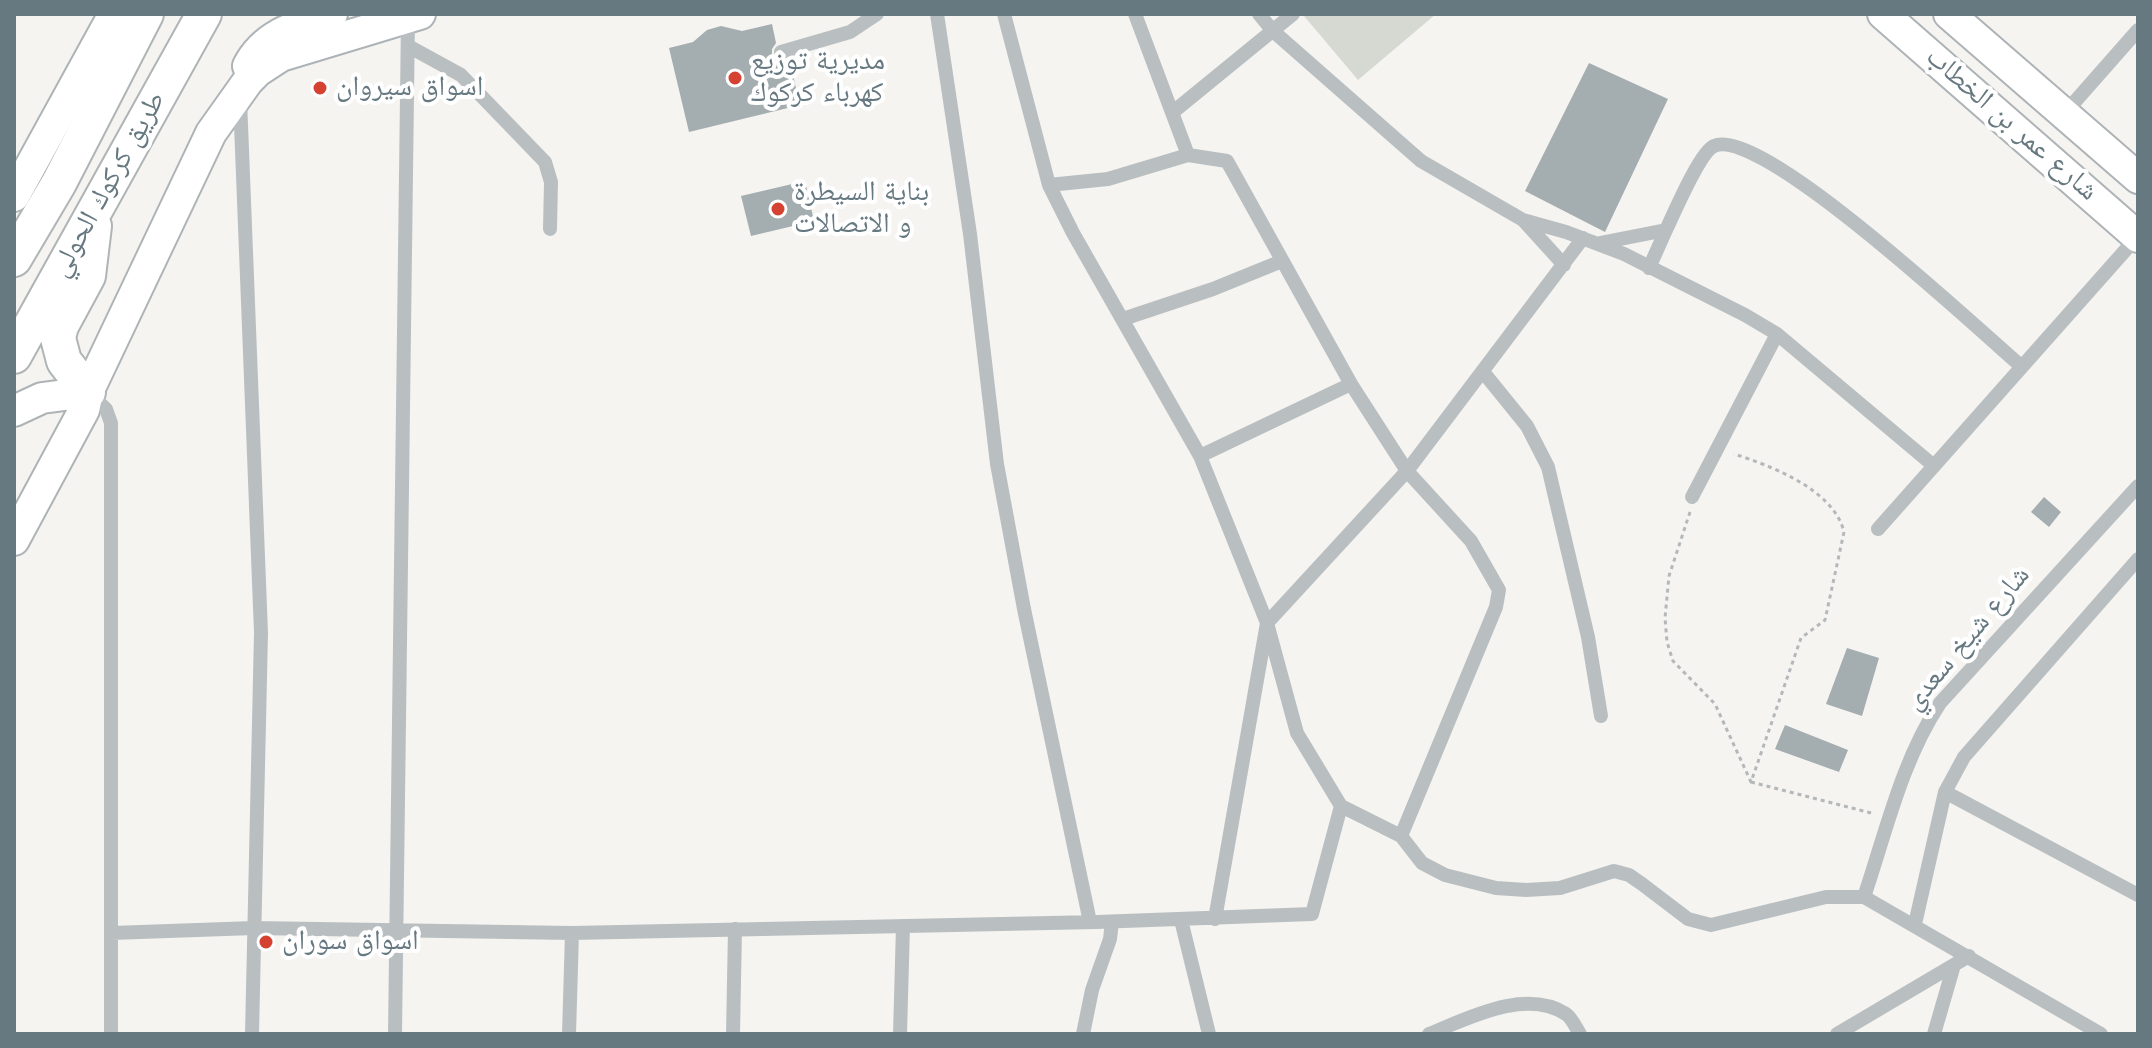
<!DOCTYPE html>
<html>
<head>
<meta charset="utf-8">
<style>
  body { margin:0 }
  #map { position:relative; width:2152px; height:1048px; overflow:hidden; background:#f5f4f1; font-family:Jost,sans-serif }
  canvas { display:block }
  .frame { position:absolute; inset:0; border:16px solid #667880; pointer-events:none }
</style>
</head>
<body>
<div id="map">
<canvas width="2152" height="1048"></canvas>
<div class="frame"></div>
</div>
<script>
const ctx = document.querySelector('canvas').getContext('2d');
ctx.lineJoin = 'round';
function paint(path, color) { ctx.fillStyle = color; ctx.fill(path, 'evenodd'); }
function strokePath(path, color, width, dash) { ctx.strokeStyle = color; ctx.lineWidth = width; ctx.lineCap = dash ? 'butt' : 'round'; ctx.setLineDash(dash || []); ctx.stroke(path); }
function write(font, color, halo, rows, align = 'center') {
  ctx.font = font + ' Jost,"Noto Naskh Arabic",sans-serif'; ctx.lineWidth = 8; ctx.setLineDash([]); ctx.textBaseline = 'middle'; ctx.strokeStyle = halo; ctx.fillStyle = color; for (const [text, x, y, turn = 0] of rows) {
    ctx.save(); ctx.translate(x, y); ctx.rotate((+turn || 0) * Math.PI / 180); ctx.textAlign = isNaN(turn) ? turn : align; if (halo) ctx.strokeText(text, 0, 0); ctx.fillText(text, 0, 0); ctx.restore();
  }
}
paint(new Path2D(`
  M 1307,14 L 1436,14 L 1358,80 L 1304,16 Z`), '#d5d9d1');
paint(new Path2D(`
  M 772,24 L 776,43 L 772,49 L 772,56 L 781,63 L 790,61 L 797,93 L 793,94 L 796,106 L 689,132 L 669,48 L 693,42 L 707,30 L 721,26 L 742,31 Z
  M 1589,63 L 1668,99 L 1605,232 L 1525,191 Z
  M 805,181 L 814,221 L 751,236 L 741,196 Z
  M 2044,497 L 2061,512 L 2049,527 L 2031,512 Z
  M 1847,648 L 1879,658 L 1862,716 L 1826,704 Z
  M 1785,725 L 1848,750 L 1839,772 L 1775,749 Z`), '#a4adb0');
const major = new Path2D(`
  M 1883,14 L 2138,237
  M 1949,14 L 2138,178
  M 248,66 C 265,33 299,25 332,14
  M 14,196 L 114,14
  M 14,411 L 42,398 L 88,392
  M 14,540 L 84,410 L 88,392 L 211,133 L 248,81 L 258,71 L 281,56 L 420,14`);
const highway = new Path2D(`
  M 14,259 L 59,183 L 146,14
  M 14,356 L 204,14
  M 88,392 L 64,361 L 58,338 L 61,326 L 88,276 L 94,226`);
strokePath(major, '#adb3b6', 34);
strokePath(highway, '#afb4b6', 38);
strokePath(new Path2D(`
  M 1690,512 L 1669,576 L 1665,618 L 1667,642 L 1673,661 L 1715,704 L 1751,782 L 1801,638 L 1825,620 L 1844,532 C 1834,490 1772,466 1734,454
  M 1751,782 L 1875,814`), '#b4b8ba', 3, [4, 4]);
strokePath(new Path2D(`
  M 937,14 L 970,234 L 997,464 L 1024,609 L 1090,922
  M 1004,14 L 1049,185 L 1073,233 L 1200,456 L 1267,623 L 1215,919
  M 1135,14 L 1188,155
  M 1259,14 L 1273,31 L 1421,161 L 1523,220 L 1566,232 L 1624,254 L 1745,315 L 1777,334 L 1934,466
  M 408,46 L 461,75 L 545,162 L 551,182 L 550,229
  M 781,52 L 850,32 L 877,14
  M 240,99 L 261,633 L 252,1034
  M 1173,112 L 1293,14
  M 2064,114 L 2138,30
  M 1049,185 L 1108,179 L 1188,155 L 1227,161 L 1351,384 L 1407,471 L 1471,541 L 1499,590 L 1496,607 L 1401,836
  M 1524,221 L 1564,265
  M 1583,238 L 1407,471 L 1267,623 L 1297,733 L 1341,806 L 1401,836 L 1422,863 L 1445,875 L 1496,888 L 1526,890 L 1560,888 L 1614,871 L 1629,875 L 1642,884 L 1688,919 L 1711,925 L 1826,897 L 1864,897 L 2101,1034
  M 1600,243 L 1666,230 C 1674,213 1700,152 1714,146 C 1760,124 1980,331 2022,367
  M 1649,268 L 1666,230
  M 1123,319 L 1213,289 L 1282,261
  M 1484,373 L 1527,426 L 1548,467 L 1588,637 L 1601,716
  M 88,392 L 106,409 L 111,423 L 111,1034
  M 1200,456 L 1351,384
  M 1692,497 L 1777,334
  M 1878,529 L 2138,236
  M 1945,792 L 2138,895
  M 1864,897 C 1886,832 1902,760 1940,703 L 2138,486
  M 1181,920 L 1209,1034
  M 1915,924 L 1945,792 L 1964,757 L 2138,559
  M 112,933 L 254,928 L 572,933 L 1097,922 L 1312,914 L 1341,806
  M 395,1034 L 408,18
  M 569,1034 L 572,933
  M 733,1034 L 735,929
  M 900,1034 L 903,926
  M 1083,1034 L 1092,990 L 1110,939 L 1112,922
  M 1429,1034 C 1469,1018 1525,988 1566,1014 C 1572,1018 1576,1028 1580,1034
  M 1837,1034 L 1969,956
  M 1934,1034 L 1954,965`), '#b9bfc1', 14);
strokePath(major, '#fff', 30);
strokePath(highway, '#fff', 34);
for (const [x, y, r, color] of [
  [735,78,8,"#d54231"],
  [320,88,8,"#d54231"],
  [778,209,8,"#d54231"],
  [266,942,8,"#d54231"]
]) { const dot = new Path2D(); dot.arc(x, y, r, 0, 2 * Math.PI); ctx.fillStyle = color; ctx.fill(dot); strokePath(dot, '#fff', 3); }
write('28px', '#667880', '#fff', [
  ["مديرية توزيع",751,62],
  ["كهرباء كركوك",751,94],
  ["اسواق سيروان",336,88],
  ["بناية السيطرة",794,193],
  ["و الاتصالات",794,225],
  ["اسواق سوران",282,942]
], 'left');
write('28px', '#667880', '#fff', [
  ["شارع عمر بن الخطاب",2011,125,41],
  ["طريق كركوك الحولي",109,185,-61],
  ["شارع شيخ سعدي",1968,639,-50]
]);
</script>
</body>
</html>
